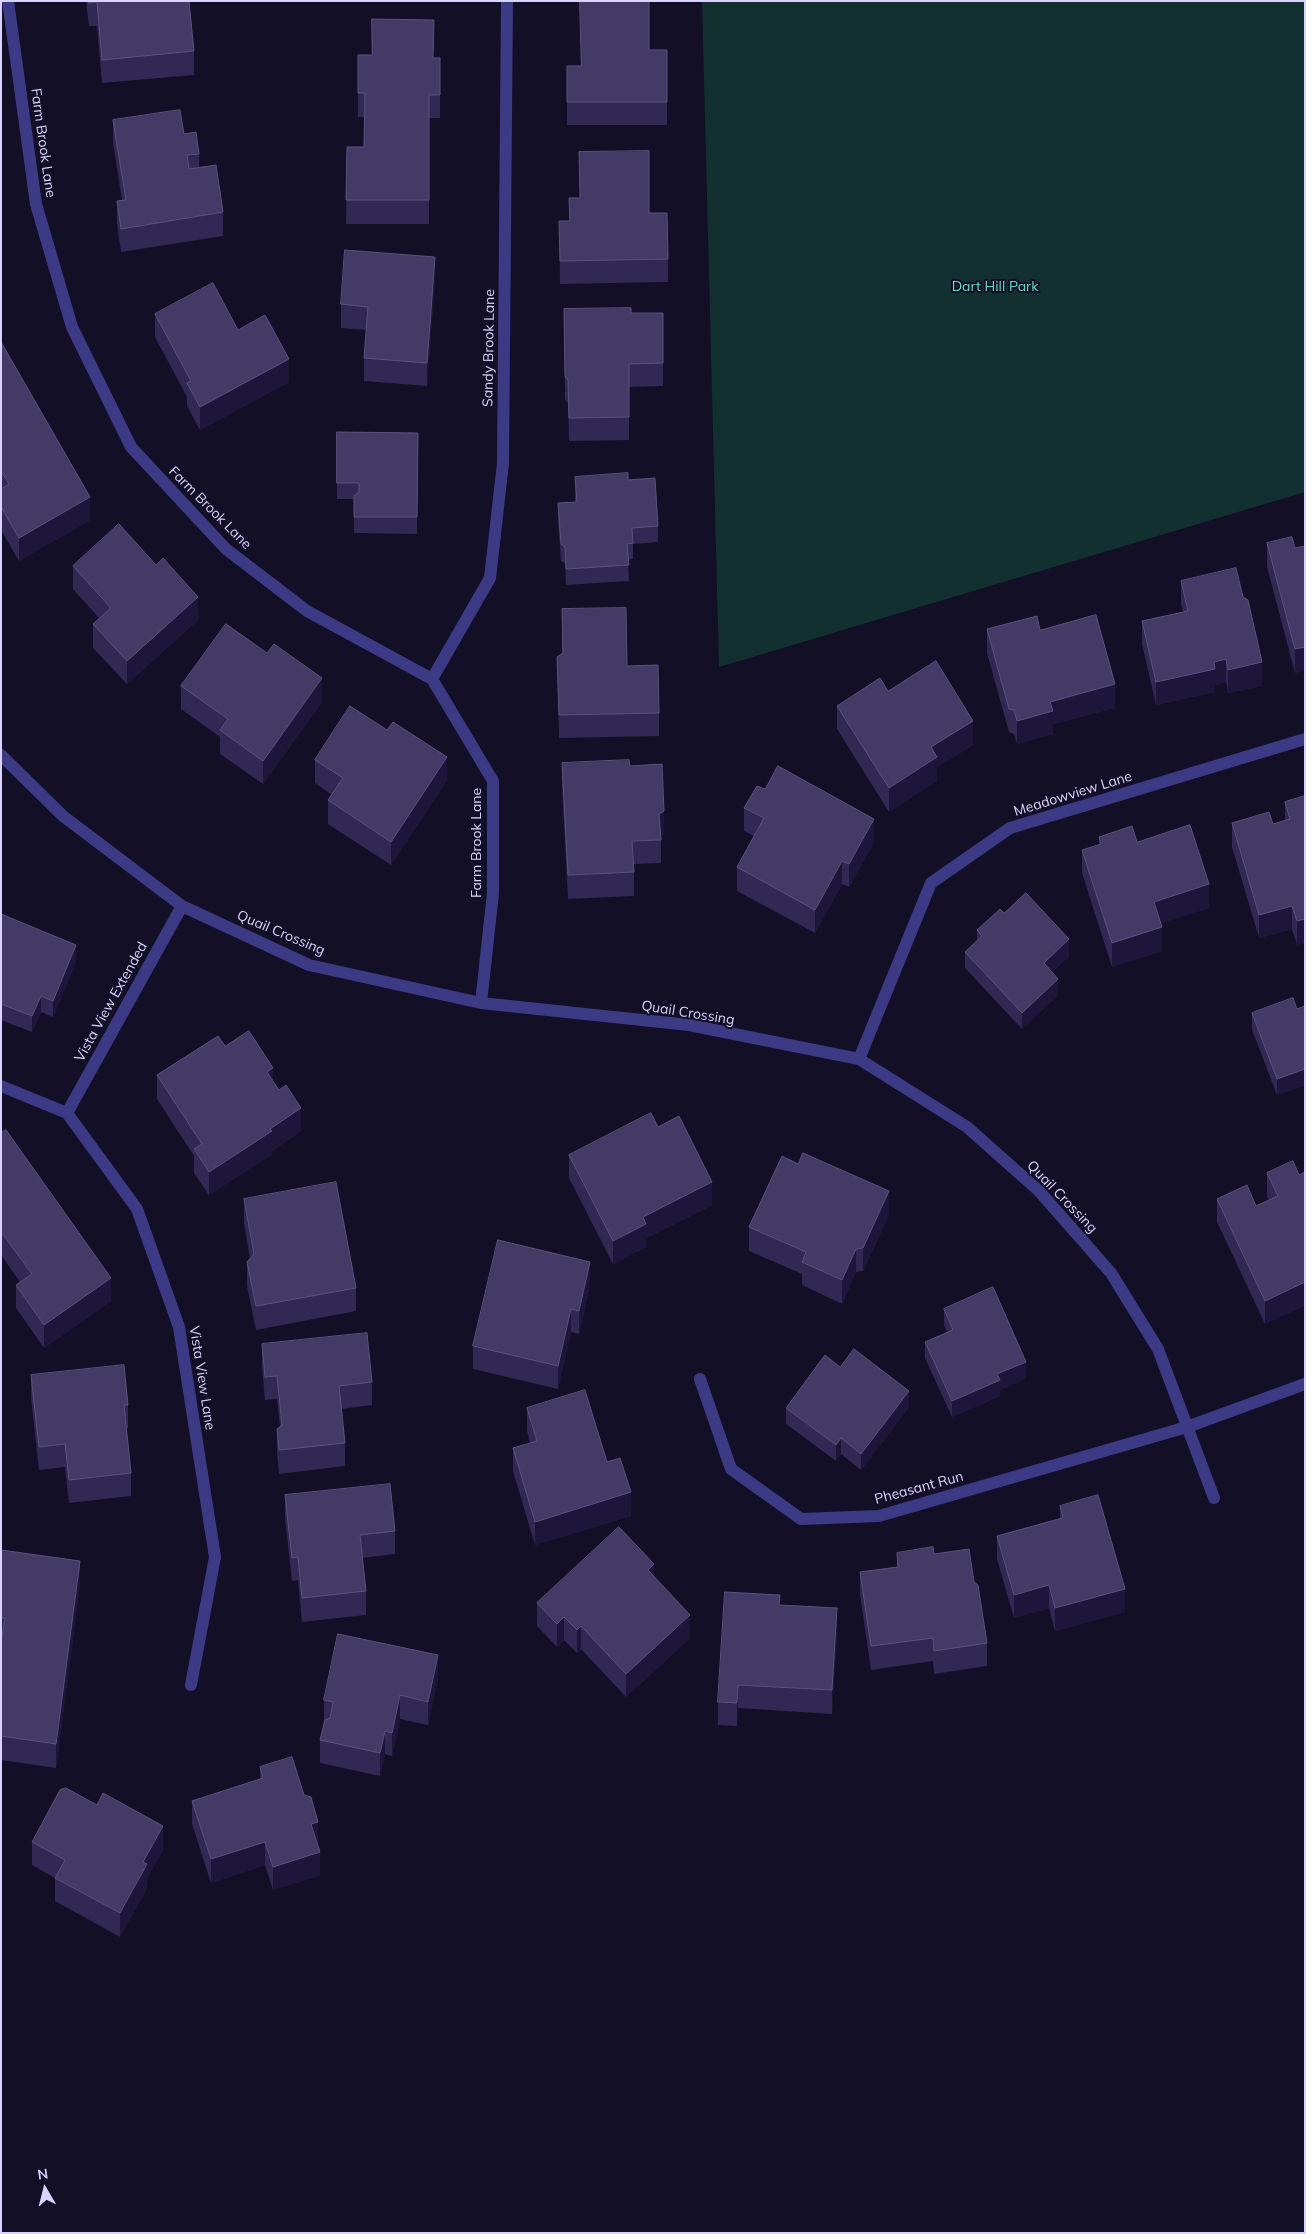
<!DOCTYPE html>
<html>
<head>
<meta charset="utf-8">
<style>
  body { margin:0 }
  #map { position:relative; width:1306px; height:2234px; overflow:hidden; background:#130f26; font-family:Mulish,sans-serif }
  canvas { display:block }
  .frame { position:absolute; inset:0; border:2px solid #d9d4ff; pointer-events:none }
  .north { position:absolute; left:20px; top:2164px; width:50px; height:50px; -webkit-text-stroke:4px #130f26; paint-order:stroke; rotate:352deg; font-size:14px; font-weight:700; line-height:20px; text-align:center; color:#d9d4ff }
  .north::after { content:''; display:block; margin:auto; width:18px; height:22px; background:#d9d4ff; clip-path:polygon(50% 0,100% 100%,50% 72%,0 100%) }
</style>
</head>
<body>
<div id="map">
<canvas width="1306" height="2234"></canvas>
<div class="frame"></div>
<div class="north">N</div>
</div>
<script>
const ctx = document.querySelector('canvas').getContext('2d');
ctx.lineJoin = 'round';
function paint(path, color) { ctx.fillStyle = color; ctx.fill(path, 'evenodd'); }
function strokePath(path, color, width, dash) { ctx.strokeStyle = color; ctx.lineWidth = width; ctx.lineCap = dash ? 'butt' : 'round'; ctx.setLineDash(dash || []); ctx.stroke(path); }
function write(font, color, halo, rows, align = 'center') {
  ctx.font = font + ' Mulish,sans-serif'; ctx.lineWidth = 4; ctx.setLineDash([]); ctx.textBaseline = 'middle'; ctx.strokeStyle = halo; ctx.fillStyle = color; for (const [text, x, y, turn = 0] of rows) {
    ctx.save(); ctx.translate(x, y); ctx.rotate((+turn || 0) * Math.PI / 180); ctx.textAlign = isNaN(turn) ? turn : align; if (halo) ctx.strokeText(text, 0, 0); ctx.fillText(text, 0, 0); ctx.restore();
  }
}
paint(new Path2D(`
  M 702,1 L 1305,1 L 1305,492 L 719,667 Z`), '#12302f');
strokePath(new Path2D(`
  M 8,1 L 36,204 L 72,327 L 131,447 L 226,549 L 307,611 L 432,679 L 493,781 L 493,893 L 481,1003
  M 432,679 L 490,578 L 503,463 L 507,1
  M 1,755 L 63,816 L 182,906 L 309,965 L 481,1003 L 689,1025 L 859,1059 L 967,1127 L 1039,1191 L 1111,1273 L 1158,1349 L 1214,1498
  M 859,1059 L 931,883 L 1010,828 L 1305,739
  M 1,1086 L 67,1113 L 137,1209 L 179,1327 L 215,1557 L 191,1685
  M 67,1113 L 182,906
  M 700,1379 L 731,1469 L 801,1519 L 879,1516 L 1187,1427 L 1305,1384`), '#3d3a85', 12);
paint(new Path2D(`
  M 86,1 L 189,1 L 194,51 L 194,75 L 102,83 L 97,26 L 89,26 Z
  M 649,50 L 667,50 L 667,125 L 567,125 L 567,66 L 580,66 Z
  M 358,55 L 440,58 L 440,118 L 429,118 L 429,224 L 346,224 L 347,147 L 364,147 L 365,117 L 358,117 Z
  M 113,120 L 184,134 L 199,154 L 199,167 L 223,212 L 223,236 L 121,252 L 117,224 L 117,201 L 122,200 L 113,143 Z
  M 569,198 L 649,213 L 668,259 L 668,282 L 560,284 L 559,221 L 569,221 Z
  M 435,280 L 427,386 L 364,381 L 364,358 L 366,330 L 341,328 L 341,304 Z
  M 564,309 L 631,313 L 663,313 L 663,386 L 629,387 L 629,440 L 569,441 L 568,403 L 565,400 Z
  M 155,314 L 238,330 L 289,382 L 200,430 L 187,406 L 187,397 L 155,337 Z
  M 1,342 L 90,520 L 19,561 L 1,530 Z
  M 337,432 L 418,433 L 417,534 L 354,533 L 354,499 L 337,499 Z
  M 575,477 L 628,480 L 658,526 L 658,542 L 633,544 L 633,559 L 628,560 L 629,581 L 566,585 L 565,563 L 561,561 L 558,519 L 558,503 L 575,502 Z
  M 1267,543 L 1295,548 L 1305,546 L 1305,670 L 1295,673 L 1267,567 Z
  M 73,566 L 198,620 L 127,684 L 93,648 L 93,624 L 100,619 L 73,589 Z
  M 1181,581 L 1262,686 L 1228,693 L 1226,682 L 1215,685 L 1215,692 L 1156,705 L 1142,644 L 1142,621 L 1183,612 L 1181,604 Z
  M 562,609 L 627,666 L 659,713 L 659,736 L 559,738 L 557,657 L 562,654 Z
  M 987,629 L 1040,630 L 1115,708 L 1053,724 L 1053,734 L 1017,744 L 1014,734 L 1009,732 L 987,653 Z
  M 181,686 L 322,702 L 263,784 L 220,754 L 220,737 L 181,709 Z
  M 888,691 L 973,745 L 937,767 L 937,781 L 889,812 L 837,729 L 837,706 Z
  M 315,760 L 447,780 L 391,865 L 328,824 L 328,800 L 332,795 L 315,783 Z
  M 562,763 L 630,766 L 664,834 L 661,836 L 661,863 L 634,864 L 634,896 L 568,899 L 562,787 Z
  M 765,789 L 874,842 L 849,887 L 842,884 L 815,933 L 737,891 L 737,867 L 754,836 L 744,831 L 744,808 Z
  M 1305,796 L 1297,945 L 1292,929 L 1259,938 L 1232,847 L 1232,823 L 1273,824 L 1285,821 L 1285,802 Z
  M 1099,837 L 1209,908 L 1161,923 L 1162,951 L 1112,967 L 1082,873 L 1082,850 L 1099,845 Z
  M 1004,913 L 1069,956 L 1052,972 L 1058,995 L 1022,1029 L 965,968 L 965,952 L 977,941 L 977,930 Z
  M 1,914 L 76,961 L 53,1017 L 41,1012 L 32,1032 L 1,1020 Z
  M 1305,1006 L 1305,1085 L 1277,1095 L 1252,1030 L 1252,1013 L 1297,1009 Z
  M 225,1046 L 273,1082 L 301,1131 L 272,1151 L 272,1154 L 209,1195 L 194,1173 L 194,1156 L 157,1099 L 157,1075 Z
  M 658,1127 L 712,1205 L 646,1238 L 646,1247 L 613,1264 L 569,1178 L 569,1155 Z
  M 1,1133 L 111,1301 L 44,1348 L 16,1308 L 16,1285 L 20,1282 L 1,1255 Z
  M 1293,1161 L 1265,1324 L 1217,1222 L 1217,1199 L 1256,1206 L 1269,1200 L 1267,1196 L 1267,1173 Z
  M 244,1199 L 356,1288 L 356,1311 L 256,1330 L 247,1286 L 247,1262 L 250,1259 L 244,1223 Z
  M 889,1215 L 863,1271 L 856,1272 L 842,1304 L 802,1285 L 802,1274 L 749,1251 L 749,1227 Z
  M 590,1285 L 579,1334 L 571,1332 L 558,1389 L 473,1369 L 473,1346 Z
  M 944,1309 L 1026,1378 L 1000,1390 L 1000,1396 L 952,1417 L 925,1358 L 925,1342 L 947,1332 L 944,1325 Z
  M 262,1344 L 372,1382 L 372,1405 L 341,1409 L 345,1443 L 345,1466 L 279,1474 L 277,1452 L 277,1429 L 280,1427 L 277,1399 L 265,1400 L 262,1367 Z
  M 840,1367 L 909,1407 L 861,1470 L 841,1454 L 836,1461 L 786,1424 L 786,1408 Z
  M 31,1375 L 128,1405 L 128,1428 L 126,1428 L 131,1473 L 131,1496 L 69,1503 L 65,1467 L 39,1470 L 31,1398 Z
  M 527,1408 L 607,1462 L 631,1516 L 535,1545 L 513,1471 L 513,1448 L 530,1443 L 527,1431 Z
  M 285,1495 L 395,1531 L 395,1554 L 362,1558 L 366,1591 L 366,1615 L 302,1622 L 298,1580 L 292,1581 L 285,1518 Z
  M 1060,1506 L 1125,1612 L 1055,1631 L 1049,1608 L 1014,1618 L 997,1559 L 997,1536 L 1060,1518 Z
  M 1,1550 L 80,1584 L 56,1768 L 1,1760 Z
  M 897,1553 L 934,1554 L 974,1582 L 987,1643 L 987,1666 L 934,1674 L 933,1661 L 871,1670 L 860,1595 L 860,1572 L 897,1567 Z
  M 654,1577 L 690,1638 L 626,1697 L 581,1649 L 577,1653 L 564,1640 L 557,1647 L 537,1626 L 537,1603 Z
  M 780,1605 L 837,1632 L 832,1714 L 738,1708 L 737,1726 L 718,1725 L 718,1702 Z
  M 438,1678 L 428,1725 L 400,1719 L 392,1756 L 385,1754 L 380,1776 L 320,1763 L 320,1740 L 324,1723 L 324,1700 Z
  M 260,1767 L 318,1845 L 320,1875 L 273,1890 L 265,1865 L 211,1883 L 192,1824 L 192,1801 L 260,1780 Z
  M 32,1842 L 163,1850 L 147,1878 L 147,1888 L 120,1937 L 55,1901 L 55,1878 L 32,1865 Z`), '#312854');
paint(new Path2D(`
  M 435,257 L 435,280 L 427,386 L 427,363 Z
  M 289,359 L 289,382 L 200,430 L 200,407 Z
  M 90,497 L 90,520 L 19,561 L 19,538 Z
  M 198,597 L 198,620 L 127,684 L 127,661 Z
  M 1305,647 L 1305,670 L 1295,673 L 1295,649 Z
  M 1226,659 L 1226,682 L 1215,685 L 1215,692 L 1156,705 L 1156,682 L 1214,662 Z
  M 1262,662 L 1262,686 L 1228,693 L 1228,670 Z
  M 322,678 L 322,702 L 263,784 L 263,761 Z
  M 1115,684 L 1115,708 L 1053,724 L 1053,734 L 1017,744 L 1017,721 L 1050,702 Z
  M 973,721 L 973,745 L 937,767 L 937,781 L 889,812 L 889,788 L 931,747 Z
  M 447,757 L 447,780 L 391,865 L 391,842 Z
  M 664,811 L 664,834 L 659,837 L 659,814 Z
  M 874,819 L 874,842 L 849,887 L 849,864 Z
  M 842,861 L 842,884 L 815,933 L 815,910 Z
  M 1209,884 L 1209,908 L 1154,926 L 1154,902 Z
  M 1292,906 L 1292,929 L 1259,938 L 1259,915 Z
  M 1305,919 L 1305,943 L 1297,945 L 1297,921 Z
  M 1162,927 L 1162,951 L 1112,967 L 1112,943 Z
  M 1069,939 L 1069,956 L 1044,979 L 1044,963 Z
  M 76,945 L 76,961 L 53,1017 L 53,1001 Z
  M 1058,979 L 1058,995 L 1022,1029 L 1022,1013 Z
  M 41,996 L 41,1012 L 32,1032 L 32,1016 Z
  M 273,1068 L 273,1091 L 267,1072 Z
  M 1305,1069 L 1305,1085 L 1277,1095 L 1277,1079 Z
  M 301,1108 L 301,1131 L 272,1151 L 272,1154 L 209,1195 L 209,1172 Z
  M 712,1182 L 712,1205 L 646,1238 L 646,1247 L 613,1264 L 613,1241 L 643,1217 Z
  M 889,1191 L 889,1215 L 863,1271 L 863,1248 Z
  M 856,1249 L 856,1272 L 842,1304 L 842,1280 Z
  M 590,1262 L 590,1285 L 579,1334 L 579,1311 Z
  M 111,1278 L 111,1301 L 44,1348 L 44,1325 Z
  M 1305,1282 L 1305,1306 L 1265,1324 L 1265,1301 Z
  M 571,1309 L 571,1332 L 558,1389 L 558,1366 Z
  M 1026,1362 L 1026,1378 L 1000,1390 L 1000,1396 L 952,1417 L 952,1401 L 997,1374 Z
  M 909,1391 L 909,1407 L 861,1470 L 861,1454 Z
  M 841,1438 L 841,1454 L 836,1461 L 836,1445 Z
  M 631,1492 L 631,1516 L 535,1545 L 535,1522 Z
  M 80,1561 L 80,1584 L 56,1768 L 56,1744 Z
  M 654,1564 L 654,1587 L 648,1570 Z
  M 1049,1585 L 1049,1608 L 1014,1618 L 1014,1595 Z
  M 1125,1589 L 1125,1612 L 1055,1631 L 1055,1608 Z
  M 837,1608 L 837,1632 L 832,1714 L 832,1690 Z
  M 690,1615 L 690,1638 L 626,1697 L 626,1674 Z
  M 564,1617 L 564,1640 L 557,1647 L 557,1624 Z
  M 581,1626 L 581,1649 L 577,1653 L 577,1630 Z
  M 438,1655 L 438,1678 L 428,1725 L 428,1702 Z
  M 738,1685 L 738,1708 L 737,1726 L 737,1703 Z
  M 400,1695 L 400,1719 L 392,1756 L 392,1733 Z
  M 385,1731 L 385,1754 L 380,1776 L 380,1753 Z
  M 318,1822 L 318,1845 L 311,1824 Z
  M 163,1826 L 163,1850 L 147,1878 L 147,1888 L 120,1937 L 120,1913 L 143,1862 Z
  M 265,1842 L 265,1865 L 211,1883 L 211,1859 Z
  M 320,1852 L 320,1875 L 273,1890 L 273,1867 Z`), '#1d163a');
const building = new Path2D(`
  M 89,1 L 189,1 L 194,51 L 102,60 L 97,2 L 89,3 Z
  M 580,1 L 649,1 L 649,50 L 667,50 L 667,102 L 567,102 L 567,66 L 581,66 Z
  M 372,19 L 434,20 L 433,58 L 440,58 L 440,95 L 429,95 L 429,200 L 346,200 L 347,147 L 364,147 L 365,93 L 358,93 L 358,55 L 372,55 Z
  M 180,110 L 184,134 L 196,132 L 199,154 L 187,155 L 189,169 L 216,165 L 223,212 L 121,229 L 117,201 L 126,200 L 113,120 Z
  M 649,151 L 649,213 L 667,213 L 668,259 L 560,261 L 559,221 L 570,221 L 569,198 L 580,198 L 579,152 Z
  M 345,250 L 435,257 L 427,363 L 364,358 L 368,307 L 341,304 Z
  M 213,283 L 238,330 L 265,315 L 289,359 L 200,407 L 187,383 L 191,381 L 155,314 Z
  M 631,308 L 631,313 L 663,313 L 663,363 L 629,364 L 629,417 L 569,418 L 568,380 L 565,377 L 564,309 Z
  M 1,342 L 90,497 L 19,538 L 1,507 L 1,489 L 9,484 L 1,471 Z
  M 337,432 L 418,433 L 417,517 L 354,517 L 354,496 L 359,492 L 359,483 L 337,483 Z
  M 628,473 L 628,480 L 655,478 L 658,526 L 632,528 L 633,543 L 627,544 L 629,565 L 566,569 L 565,547 L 561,544 L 558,503 L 577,502 L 575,477 Z
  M 119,524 L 156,565 L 163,558 L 198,597 L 127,661 L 93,624 L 111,608 L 73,566 Z
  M 1292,537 L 1295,548 L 1305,546 L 1305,647 L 1295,649 L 1267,543 Z
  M 1236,568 L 1243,597 L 1248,600 L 1262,662 L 1228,670 L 1226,659 L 1214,662 L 1215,669 L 1156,682 L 1142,621 L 1188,611 L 1181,581 Z
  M 626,608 L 627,666 L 658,665 L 659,713 L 559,715 L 557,657 L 563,653 L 562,609 Z
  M 1096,615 L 1115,684 L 1050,702 L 1053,711 L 1017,721 L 1014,710 L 1009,709 L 987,629 L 1037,616 L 1040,630 Z
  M 226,624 L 267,653 L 274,644 L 322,678 L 263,761 L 220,730 L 228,719 L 181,686 Z
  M 936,661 L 973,721 L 931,747 L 937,757 L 889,788 L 837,706 L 880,678 L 888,691 Z
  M 350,706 L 387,730 L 393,722 L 447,757 L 391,842 L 328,800 L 343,778 L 315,760 Z
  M 629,760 L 630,766 L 662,764 L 664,811 L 659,814 L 661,840 L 632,841 L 634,872 L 568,875 L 562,763 Z
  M 778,766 L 874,819 L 849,864 L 842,861 L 815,910 L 737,867 L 764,818 L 744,808 L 757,786 L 765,789 Z
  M 1305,796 L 1305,919 L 1297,921 L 1292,906 L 1259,915 L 1232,823 L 1269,812 L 1273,824 L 1290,819 L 1285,802 Z
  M 1190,825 L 1209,884 L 1154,902 L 1162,927 L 1112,943 L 1082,850 L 1101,844 L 1099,837 L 1132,826 L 1137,842 Z
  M 1026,893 L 1069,939 L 1044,963 L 1058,979 L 1022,1013 L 965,952 L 982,936 L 977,930 L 1000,909 L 1004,913 Z
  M 1,914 L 76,945 L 53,1001 L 41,996 L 32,1016 L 1,1004 Z
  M 1293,998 L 1297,1009 L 1305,1006 L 1305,1069 L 1277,1079 L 1252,1013 Z
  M 249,1031 L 273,1068 L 267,1072 L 279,1090 L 286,1085 L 301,1108 L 270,1129 L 272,1131 L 209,1172 L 194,1149 L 202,1144 L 157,1075 L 218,1036 L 225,1046 Z
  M 651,1113 L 658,1127 L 679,1116 L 712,1182 L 643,1217 L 646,1224 L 613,1241 L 569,1155 Z
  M 6,1130 L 111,1278 L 44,1325 L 16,1285 L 32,1274 L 1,1232 L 1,1133 Z
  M 803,1153 L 889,1191 L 863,1248 L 856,1249 L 842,1280 L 802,1262 L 806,1252 L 749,1227 L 782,1156 L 798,1164 Z
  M 1293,1161 L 1299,1175 L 1305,1172 L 1305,1282 L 1265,1301 L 1217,1199 L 1247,1185 L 1256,1206 L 1278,1196 L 1267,1173 Z
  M 336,1182 L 356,1288 L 256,1306 L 247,1262 L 254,1254 L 244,1199 Z
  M 498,1240 L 590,1262 L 579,1311 L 571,1309 L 558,1366 L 473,1346 Z
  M 993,1287 L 1026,1362 L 997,1374 L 1000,1380 L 952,1401 L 925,1342 L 953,1330 L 944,1309 Z
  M 367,1333 L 372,1382 L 339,1386 L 345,1443 L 279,1450 L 277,1429 L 282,1425 L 277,1376 L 265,1377 L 262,1344 Z
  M 854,1349 L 909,1391 L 861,1454 L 841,1438 L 836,1445 L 786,1408 L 825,1355 L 840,1367 Z
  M 124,1365 L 128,1405 L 124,1405 L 131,1473 L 69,1480 L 65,1444 L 39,1447 L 31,1375 Z
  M 585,1390 L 607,1462 L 620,1458 L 631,1492 L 535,1522 L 513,1448 L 537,1441 L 527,1408 Z
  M 390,1484 L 395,1531 L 360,1535 L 366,1591 L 302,1598 L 298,1557 L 292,1558 L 285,1495 Z
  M 1098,1495 L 1125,1589 L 1055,1608 L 1049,1585 L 1014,1595 L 997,1536 L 1063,1518 L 1060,1506 Z
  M 619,1527 L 654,1564 L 648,1570 L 690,1615 L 626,1674 L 581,1626 L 577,1630 L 564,1617 L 557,1624 L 537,1603 Z
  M 933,1547 L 934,1554 L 969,1549 L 974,1582 L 978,1585 L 987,1643 L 934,1651 L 933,1638 L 871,1646 L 860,1572 L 898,1567 L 897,1553 Z
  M 1,1550 L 80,1561 L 56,1744 L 1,1736 L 1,1644 L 5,1618 L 1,1618 Z
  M 725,1592 L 780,1595 L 779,1605 L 837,1608 L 832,1690 L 738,1685 L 737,1703 L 718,1702 Z
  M 338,1634 L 438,1655 L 428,1702 L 400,1695 L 392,1733 L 385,1731 L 380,1753 L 320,1740 L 325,1720 L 330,1718 L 333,1702 L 324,1700 Z
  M 292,1757 L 304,1795 L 311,1797 L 318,1822 L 311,1824 L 320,1852 L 273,1867 L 265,1842 L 211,1859 L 192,1801 L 263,1778 L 260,1767 Z
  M 66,1788 L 97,1805 L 103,1793 L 163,1826 L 143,1862 L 147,1864 L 120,1913 L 55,1878 L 65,1860 L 32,1842 L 60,1790 Z`);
paint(building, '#433a66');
strokePath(building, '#5a527e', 1);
write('14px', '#d9d4ff', '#130f26', [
  ["Farm Brook Lane",43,143,82],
  ["Sandy Brook Lane",489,348,-89],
  ["Farm Brook Lane",210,508,45],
  ["Meadowview Lane",1073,794,-17],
  ["Farm Brook Lane",477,843,-90],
  ["Quail Crossing",281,933,23],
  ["Vista View Extended",111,1002,-61],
  ["Quail Crossing",688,1013,9],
  ["Quail Crossing",1062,1197,46],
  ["Vista View Lane",202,1378,81],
  ["Pheasant Run",919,1488,-15]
]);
write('14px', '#5fe0c0', '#130f26', [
  ["Dart Hill Park",995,287]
]);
</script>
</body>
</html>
